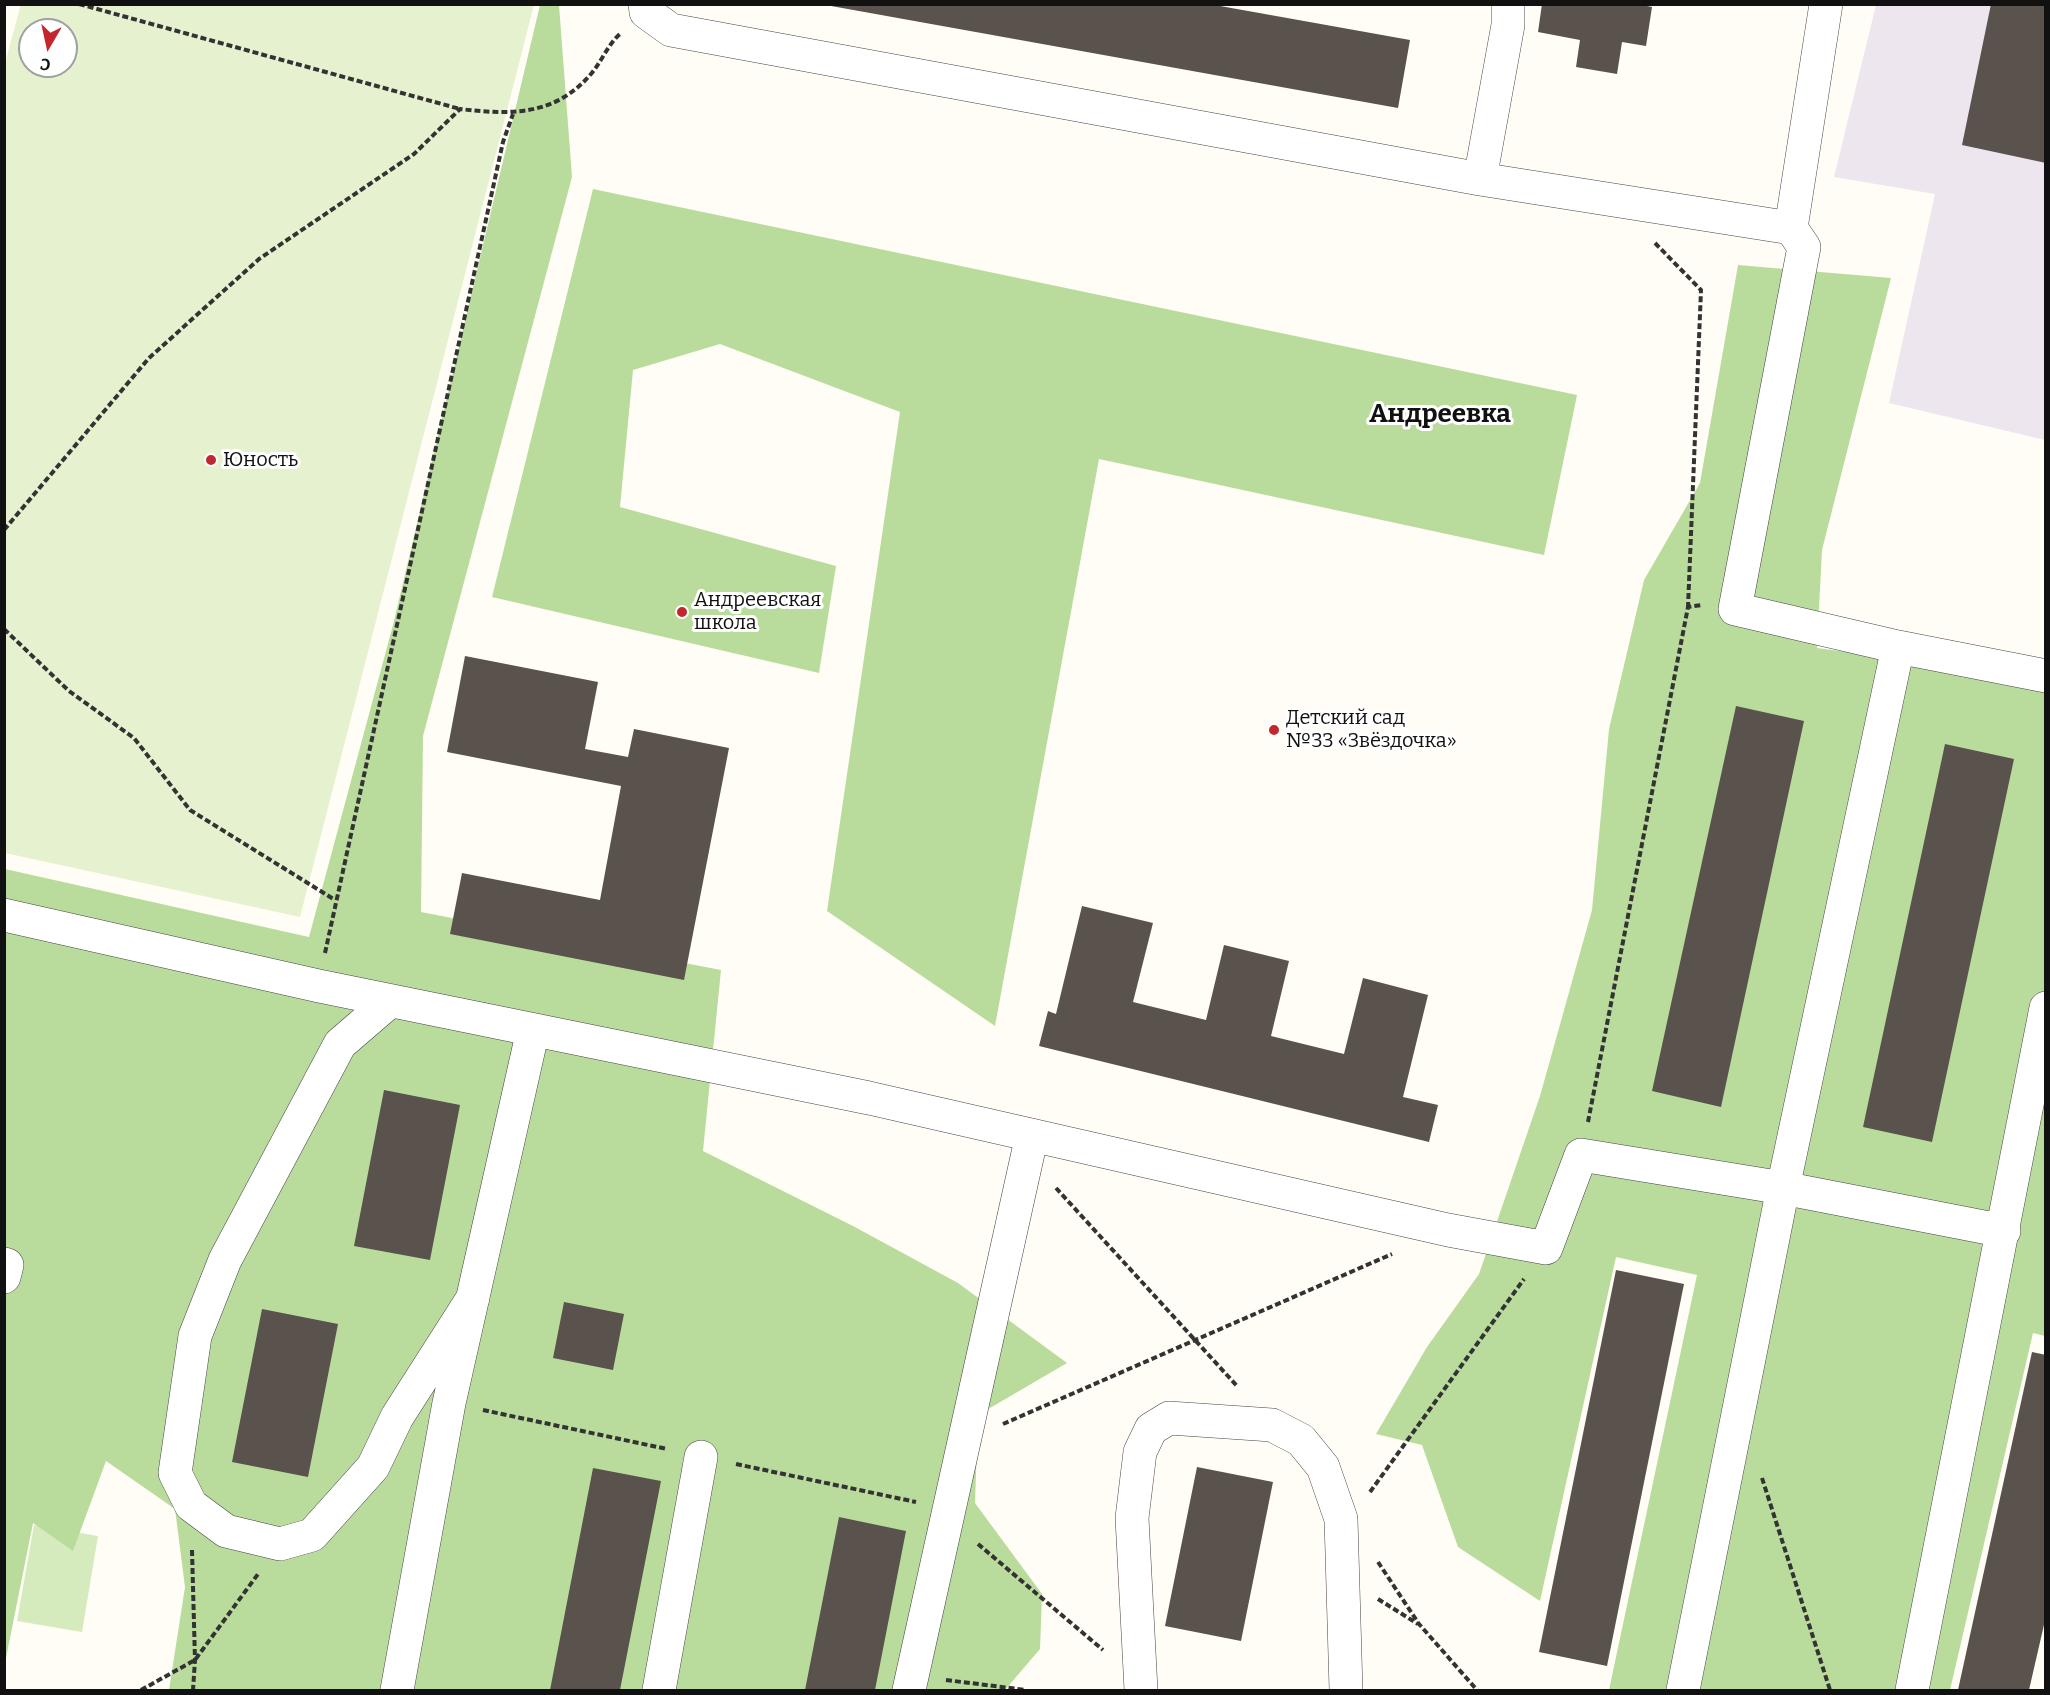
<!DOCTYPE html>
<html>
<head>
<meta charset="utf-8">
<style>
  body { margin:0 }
  #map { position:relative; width:2050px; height:1695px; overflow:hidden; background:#fffdf5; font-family:Bitter,serif }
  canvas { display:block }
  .frame { position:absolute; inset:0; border:6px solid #111; pointer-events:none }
  .north { position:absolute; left:18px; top:18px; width:60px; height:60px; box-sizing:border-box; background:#fff; border:2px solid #a0a0a0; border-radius:50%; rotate:189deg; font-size:16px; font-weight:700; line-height:24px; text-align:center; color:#111 }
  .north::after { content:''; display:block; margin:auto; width:21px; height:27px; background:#c4262e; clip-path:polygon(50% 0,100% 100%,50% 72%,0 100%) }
</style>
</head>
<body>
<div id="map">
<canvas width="2050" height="1695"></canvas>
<div class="frame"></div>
<div class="north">С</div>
</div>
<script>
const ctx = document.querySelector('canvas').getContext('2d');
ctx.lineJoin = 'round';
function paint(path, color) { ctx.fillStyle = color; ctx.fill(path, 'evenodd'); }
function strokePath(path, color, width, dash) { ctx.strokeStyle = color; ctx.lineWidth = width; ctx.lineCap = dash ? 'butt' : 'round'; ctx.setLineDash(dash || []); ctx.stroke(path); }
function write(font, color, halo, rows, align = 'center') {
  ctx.font = font + ' Bitter,serif'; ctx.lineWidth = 6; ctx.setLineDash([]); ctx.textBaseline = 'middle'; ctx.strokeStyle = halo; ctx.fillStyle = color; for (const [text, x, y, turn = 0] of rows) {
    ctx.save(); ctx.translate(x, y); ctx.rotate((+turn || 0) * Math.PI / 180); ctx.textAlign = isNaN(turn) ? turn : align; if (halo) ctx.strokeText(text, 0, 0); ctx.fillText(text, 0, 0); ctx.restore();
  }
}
paint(new Path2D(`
  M 1876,5 L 2045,5 L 2045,440 L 1889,403 L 1935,194 L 1834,177 Z`), '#eee6ef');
paint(new Path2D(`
  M 34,1525 L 98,1536 L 82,1632 L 17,1621 Z`), '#d5ebbd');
paint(new Path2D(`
  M 540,5 L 559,5 L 572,177 L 423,736 L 421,912 L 721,970 L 703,1151 L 853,1226 L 958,1283 L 1067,1363 L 978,1415 L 975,1503 L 1042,1594 L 1040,1649 L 1005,1690 L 169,1690 L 185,1587 L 175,1509 L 106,1461 L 73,1551 L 33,1523 L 5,1663 L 5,869 L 309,937 L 393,625 Z
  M 593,189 L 1577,395 L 1544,555 L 1099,459 L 995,1026 L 827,911 L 900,412 L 720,344 L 633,370 L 620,507 L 836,566 L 819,673 L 492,597 Z
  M 1738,265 L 1891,278 L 1822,550 L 1817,648 L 1940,664 L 2046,665 L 2045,1336 L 2033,1333 L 1950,1690 L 1609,1690 L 1697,1275 L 1616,1257 L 1540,1601 L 1458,1547 L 1422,1445 L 1376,1434 L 1427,1347 L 1479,1274 L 1540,1096 L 1592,910 L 1609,729 L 1644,580 L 1700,483 Z`), '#b9dc9c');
paint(new Path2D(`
  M 21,4 L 534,5 L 300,917 L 5,853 L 4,67 ZM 30,30 L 66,30 L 66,66 L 30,66 Z`), '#e6f2cf');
paint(new Path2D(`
  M 820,4 L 1209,4 L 1410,40 L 1398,108 Z
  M 1542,4 L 1637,4 L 1652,7 L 1646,46 L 1622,42 L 1617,74 L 1576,67 L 1580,40 L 1538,32 Z
  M 1991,4 L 2046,4 L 2046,163 L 1962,145 Z
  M 465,656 L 598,682 L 585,749 L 628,757 L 634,729 L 729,748 L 684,980 L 450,934 L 462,873 L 600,900 L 621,786 L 447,752 Z
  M 1736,706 L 1804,721 L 1721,1107 L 1652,1091 Z
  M 1945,744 L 2014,759 L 1932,1142 L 1863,1127 Z
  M 1082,906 L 1153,923 L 1133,1002 L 1206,1020 L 1224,945 L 1289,961 L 1271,1036 L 1344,1054 L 1363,978 L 1428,995 L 1403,1097 L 1438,1105 L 1429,1142 L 1039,1046 L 1048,1011 L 1056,1014 Z
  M 384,1090 L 460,1105 L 430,1260 L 354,1246 Z
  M 1616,1270 L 1684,1284 L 1607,1666 L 1539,1652 Z
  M 564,1302 L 624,1314 L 613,1370 L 553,1358 Z
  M 262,1309 L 338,1324 L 308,1477 L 232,1462 Z
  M 2032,1352 L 2046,1355 L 2046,1616 L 2029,1690 L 1958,1690 Z
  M 1197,1467 L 1273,1482 L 1241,1641 L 1165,1626 Z
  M 593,1468 L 661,1481 L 620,1690 L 550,1690 Z
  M 839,1517 L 906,1531 L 875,1690 L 805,1690 Z`), '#5a524d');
const minor = new Path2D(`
  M 645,4 L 646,12 L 671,30 L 1480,179 L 1791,228 L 1804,247 L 1735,609 L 1898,647 L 2046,676
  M 1480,179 L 1508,25 L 1508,4
  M 1791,228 L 1826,4
  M 4,915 L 319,986 L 869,1098 L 1448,1230 L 1546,1248 L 1581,1155 L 1783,1188 L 1898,647
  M 390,1001 L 340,1044 L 225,1260 L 195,1336 L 175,1473 L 191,1505 L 226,1531 L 280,1544 L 312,1535 L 373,1467 L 397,1417 L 473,1298
  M 4,1264 L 7,1265 L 4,1277
  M 397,1690 L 449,1403 L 533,1030
  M 659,1690 L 701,1457
  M 909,1690 L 1032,1135
  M 1141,1690 L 1132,1518 L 1140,1452 L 1151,1429 L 1169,1418 L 1272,1425 L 1301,1440 L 1323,1467 L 1341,1519 L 1346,1690
  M 1683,1690 L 1783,1188 L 2004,1231
  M 1912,1690 L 2046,1008`);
strokePath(minor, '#444', 34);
strokePath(new Path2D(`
  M 79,4 L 460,109
  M 1655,243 L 1701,290 L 1688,607
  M 4,530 L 149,358 L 259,259 L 414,154 L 460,109 C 511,115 555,116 591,74 C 602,61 608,44 621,33
  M 4,629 L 69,691 L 134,738 L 190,810 L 335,900
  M 325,953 L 503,142 L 513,114
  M 1588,1122 L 1688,607 L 1702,605
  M 1056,1188 L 1237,1386
  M 483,1410 L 667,1449
  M 1003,1424 L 1392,1254
  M 736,1464 L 916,1502
  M 1762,1478 L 1830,1690
  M 1370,1492 L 1524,1279
  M 978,1544 L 1103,1650
  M 192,1550 L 195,1660 L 193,1690
  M 1378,1562 L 1419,1624 L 1477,1690
  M 1378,1599 L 1418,1624
  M 946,1680 L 1026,1690
  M 141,1690 L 195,1660 L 258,1574`), '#333', 4, [6, 3]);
strokePath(minor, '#fff', 33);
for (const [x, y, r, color] of [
  [211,460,6,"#c4262e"],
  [682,612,6,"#c4262e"],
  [1274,730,6,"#c4262e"]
]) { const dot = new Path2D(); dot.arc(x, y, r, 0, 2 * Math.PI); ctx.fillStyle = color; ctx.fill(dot); strokePath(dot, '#fff', 2); }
write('20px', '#111', '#fff', [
  ["Юность",223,460],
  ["Андреевская",694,600],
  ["школа",694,623],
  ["Детский сад",1286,718],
  ["№33 «Звёздочка»",1286,741]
], 'left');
write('bold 26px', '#111', '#fff', [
  ["Андреевка",1440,415]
]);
</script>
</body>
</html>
